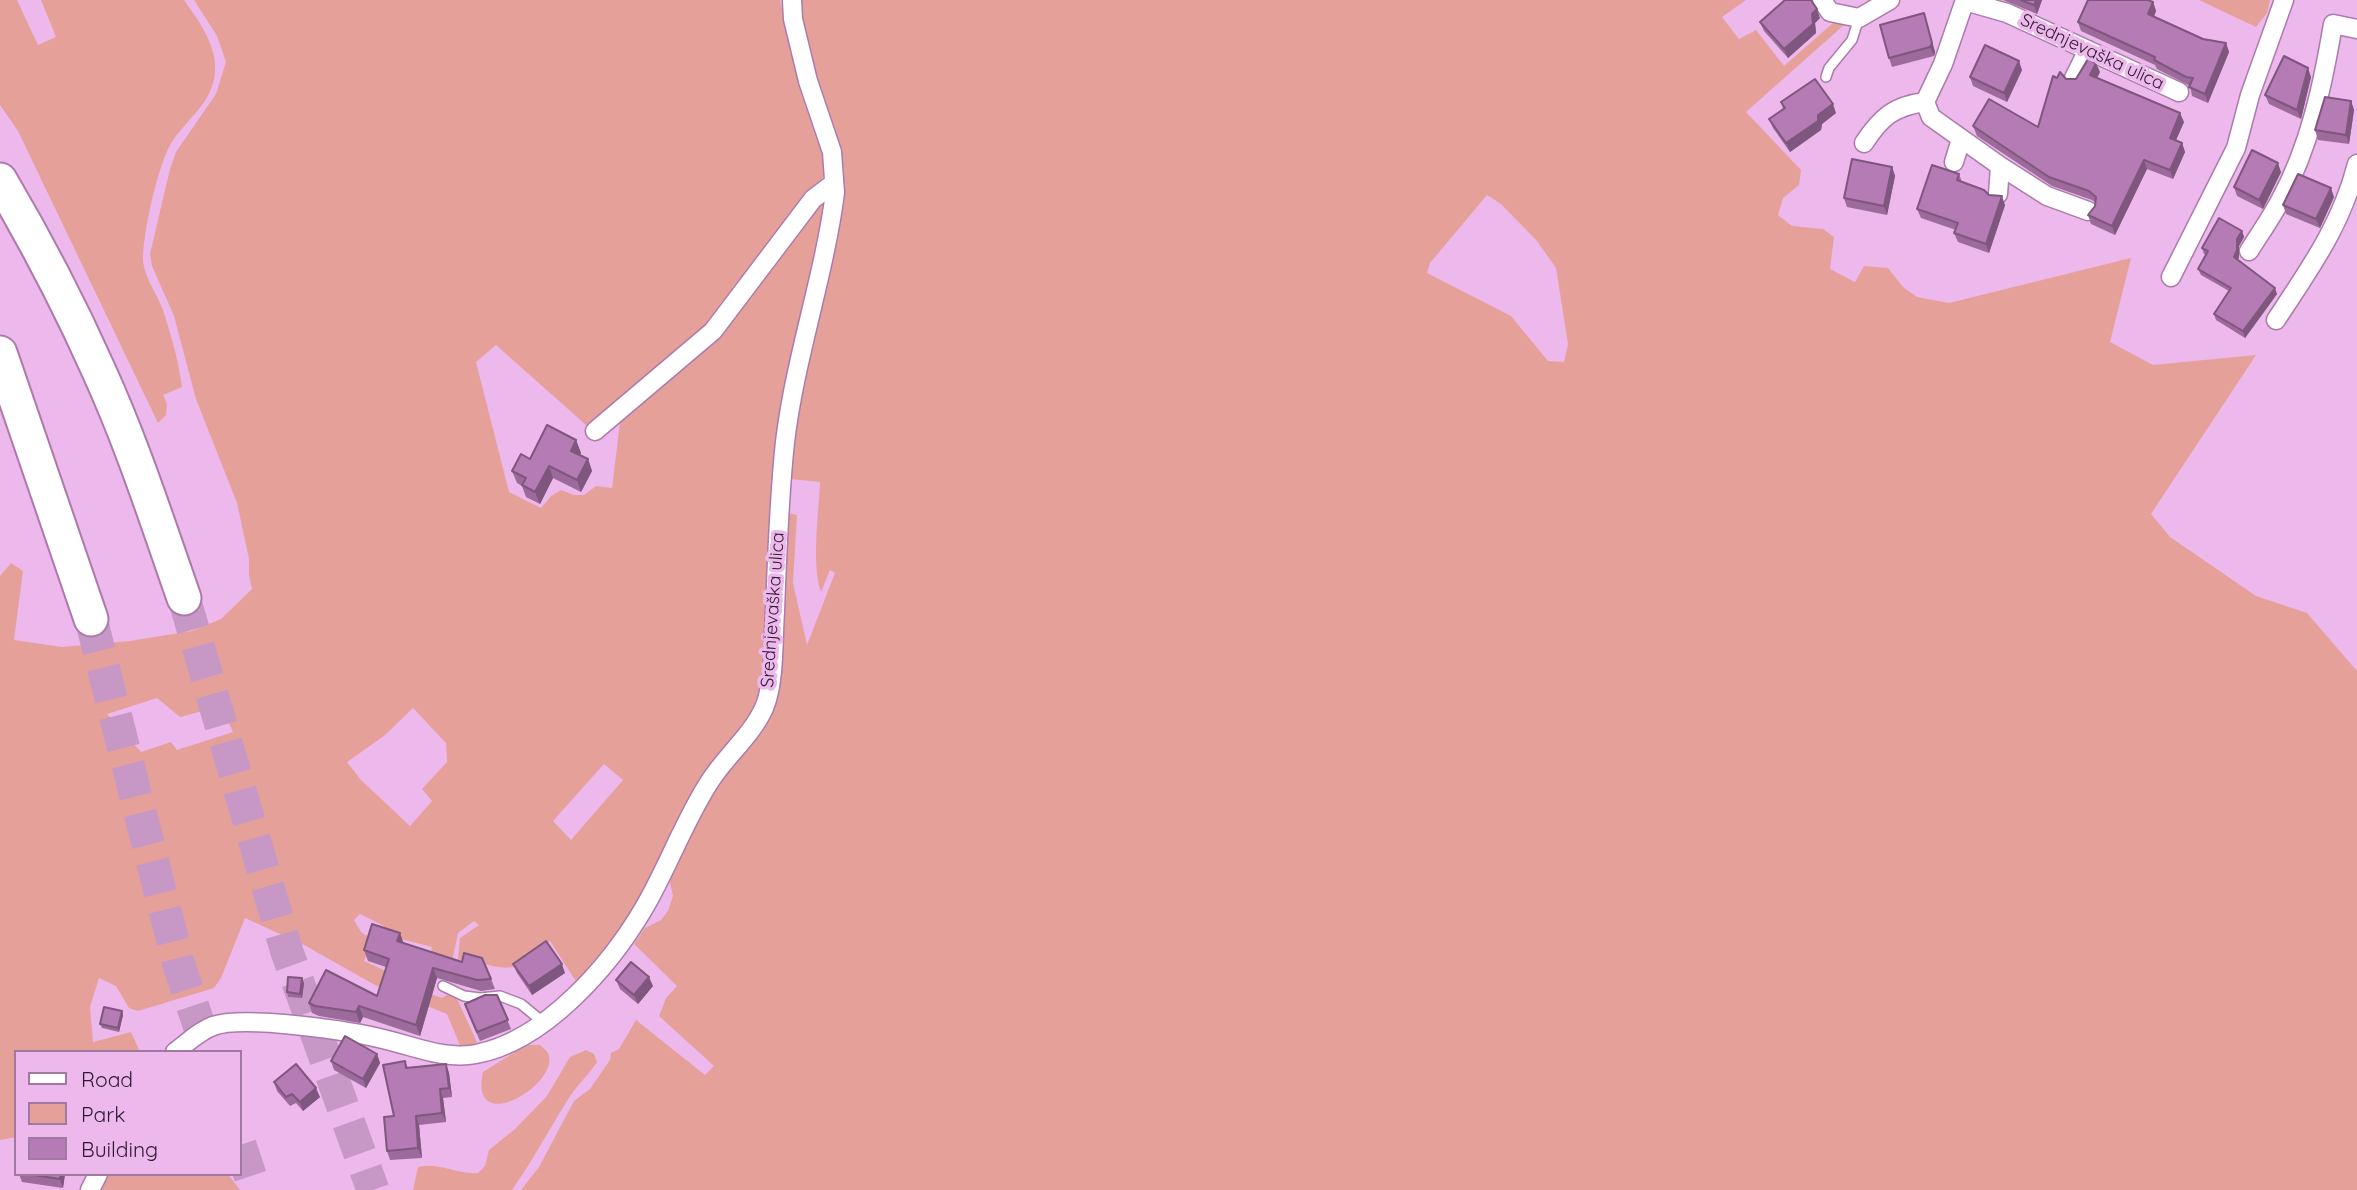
<!DOCTYPE html>
<html>
<head>
<meta charset="utf-8">
<style>
  body { margin:0 }
  #map { position:relative; width:2357px; height:1190px; overflow:hidden; background:#edb8ec; font-family:Quicksand,sans-serif }
  canvas { display:block }
  .legend { position:absolute; left:14px; top:1050px; width:228px; height:126px; box-sizing:border-box; background:#edb8ec; border:2px solid #a179a0; margin:0; padding:9px 12px; list-style:none; font-size:21px; color:#2e1a2e }
  .legend li { display:flex; align-items:center; gap:14px; height:35px }
  .legend b { width:35px; border:2px solid #a179a0 }
</style>
</head>
<body>
<div id="map">
<canvas width="2357" height="1190"></canvas>
<ul class="legend">
<li><b style="height:9px;background:#fff"></b>Road</li>
<li><b style="height:19px;background:#e5a199"></b>Park</li>
<li><b style="height:19px;background:#b57bb4"></b>Building</li>
</ul>
</div>
<script>
const ctx = document.querySelector('canvas').getContext('2d');
ctx.lineJoin = 'round';
function paint(path, color) { ctx.fillStyle = color; ctx.fill(path, 'evenodd'); }
function strokePath(path, color, width, dash) { ctx.strokeStyle = color; ctx.lineWidth = width; ctx.lineCap = dash ? 'butt' : 'round'; ctx.setLineDash(dash || []); ctx.stroke(path); }
function write(font, color, halo, rows, align = 'center') {
  ctx.font = font + ' Quicksand,sans-serif'; ctx.lineWidth = 7; ctx.setLineDash([]); ctx.textBaseline = 'middle'; ctx.strokeStyle = halo; ctx.fillStyle = color; for (const [text, x, y, turn = 0] of rows) {
    ctx.save(); ctx.translate(x, y); ctx.rotate((+turn || 0) * Math.PI / 180); ctx.textAlign = isNaN(turn) ? turn : align; if (halo) ctx.strokeText(text, 0, 0); ctx.fillText(text, 0, 0); ctx.restore();
  }
}
paint(new Path2D(`
  M 0,0 L 17,0 L 38,45 L 56,37 L 41,0 L 184,0 C 206,31 229,63 205,101 C 194,117 178,130 169,147 C 157,171 144,229 143,256 C 142,275 157,293 163,310 C 171,335 179,362 182,387 L 163,395 L 167,404 L 166,415 L 158,423 L 18,131 L 0,105 Z
  M 194,0 L 780,0 L 793,54 L 828,166 L 820,183 C 787,223 759,267 725,306 C 686,351 636,392 586,425 L 496,345 L 476,362 L 509,492 L 541,508 L 551,496 L 561,490 L 574,495 L 584,495 L 596,486 L 612,488 L 621,414 L 695,352 L 817,201 L 827,199 L 773,507 L 762,697 L 652,884 L 600,963 L 579,986 L 550,941 C 540,948 530,959 518,965 C 501,974 477,958 458,960 L 460,938 L 479,925 L 474,921 L 458,933 L 452,962 L 429,959 L 432,947 L 382,934 L 384,926 L 360,914 L 354,920 L 361,932 L 373,940 L 364,961 C 391,972 415,989 442,998 L 450,993 L 458,1001 L 477,1042 L 474,1044 L 474,1048 L 461,1048 L 447,1014 L 375,985 L 304,945 L 245,918 L 221,978 L 214,988 L 138,1011 L 129,1008 L 116,986 L 99,978 L 90,1007 L 93,1042 L 131,1032 L 140,1052 L 16,1052 L 16,1137 L 0,1140 L 0,576 L 11,563 L 23,571 L 14,640 L 62,647 L 130,641 L 192,631 L 221,619 L 252,589 L 249,575 L 249,559 L 237,503 L 196,399 L 174,316 L 152,266 L 150,254 L 170,169 L 176,152 L 216,94 L 226,62 L 217,36 ZM 157,698 L 180,717 L 221,706 L 233,732 L 177,750 L 171,742 L 141,752 L 107,714 ZM 413,708 L 446,743 L 447,762 L 422,789 L 432,801 L 410,826 L 361,780 L 347,762 L 384,736 ZM 604,764 L 623,780 L 571,840 L 553,821 Z
  M 800,0 L 1746,0 L 1722,17 L 1739,39 L 1756,30 L 1784,66 L 1841,16 L 1844,25 L 1746,112 L 1801,170 L 1799,185 L 1783,198 L 1778,215 L 1792,226 L 1823,229 L 1834,237 L 1830,269 L 1855,282 L 1864,266 L 1888,268 L 1903,287 L 1917,297 L 1949,303 L 2131,258 L 2110,342 L 2153,365 L 2256,355 L 2151,514 L 2170,537 L 2256,596 L 2307,613 L 2357,671 L 2357,1190 L 521,1190 L 539,1167 L 574,1101 L 590,1089 L 610,1060 L 611,1053 L 619,1049 L 636,1020 L 705,1075 L 714,1066 L 659,1016 L 666,998 L 677,986 L 634,944 L 645,928 L 661,920 L 668,911 L 673,896 L 669,877 L 697,814 L 759,727 L 784,569 L 789,513 L 797,515 L 793,583 L 807,645 L 835,573 L 830,570 L 821,592 C 811,564 819,512 820,482 L 790,479 L 834,144 L 804,27 ZM 1487,195 L 1501,204 L 1537,241 L 1556,268 L 1568,344 L 1564,362 L 1548,361 L 1511,316 L 1427,273 L 1430,263 Z
  M 2199,0 L 2270,0 L 2267,13 L 2256,27 Z
  M 526,1045 L 540,1045 C 543,1048 546,1050 548,1053 C 562,1084 468,1139 483,1072 Z
  M 586,1050 L 594,1054 L 597,1062 C 588,1076 575,1087 567,1101 C 548,1131 532,1162 512,1190 L 413,1190 L 418,1167 C 439,1162 458,1175 478,1173 L 485,1166 L 489,1150 L 515,1129 L 547,1096 L 570,1057 Z
  M 105,1174 L 228,1174 L 240,1190 L 98,1190 Z`), '#e5a199');
strokePath(new Path2D(`
  M 184,598 L 287,952 L 373,1190
  M 91,619 L 178,962 L 208,1052
  M 240,1145 L 255,1190`), '#c798c6', 33, [33, 17]);
const service = new Path2D(`
  M 1826,77 L 1829,68 L 1852,40 L 1859,18
  M 443,986 L 464,996 L 480,998 L 500,996 L 521,1004 L 544,1023`);
const minor = new Path2D(`
  M 1822,0 L 1830,12 L 1859,18 L 1890,0
  M 1965,0 L 1943,64 L 1925,102 L 1931,117 L 2000,166 L 2047,196 L 2088,211
  M 1967,0 L 1965,1 L 2007,13 L 2179,92
  M 2074,78 L 2088,50
  M 1864,143 C 1881,117 1894,106 1925,102
  M 1954,162 L 1961,139
  M 1998,194 L 2000,166
  M 2249,251 C 2259,235 2271,218 2280,201 C 2310,146 2323,84 2333,24 L 2357,29
  M 2171,277 L 2236,148 L 2250,95 L 2284,0
  M 2276,320 C 2310,268 2341,226 2357,164
  M 595,431 L 713,331 L 813,199 L 834,183
  M 175,1052 C 187,1043 199,1031 213,1026 C 244,1015 353,1031 387,1040 C 416,1047 446,1060 476,1054 C 545,1041 610,966 644,908 C 668,867 684,821 710,781 C 726,756 752,735 764,708 C 775,683 773,639 775,611 C 777,555 779,498 785,442 C 795,358 824,277 835,193 L 832,152 L 808,81 L 793,19 L 792,0
  M 90,1190 L 98,1174`);
const motorway = new Path2D(`
  M 0,180 C 36,241 69,304 98,369 C 132,443 157,521 184,598
  M 0,353 L 91,619`);
strokePath(service, '#ac7aac', 12);
strokePath(minor, '#ac7aac', 21);
strokePath(motorway, '#ac7aac', 37);
strokePath(service, '#fff', 9);
strokePath(minor, '#fff', 18);
strokePath(motorway, '#fff', 33);
paint(new Path2D(`
  M 2003,0 L 2042,0 L 2037,14 Z
  M 2153,2 L 2156,11 L 2154,17 L 2203,39 L 2226,43 L 2229,52 L 2208,103 L 2192,96 L 2190,86 L 2157,69 L 2155,65 L 2081,31 L 2078,22 Z
  M 1924,13 L 1935,52 L 1934,56 L 1892,67 L 1889,58 Z
  M 1820,18 L 1815,23 L 1816,33 L 1788,58 L 1764,31 L 1760,22 Z
  M 2022,70 L 2007,102 L 1973,86 L 1970,77 Z
  M 2100,72 L 2097,78 L 2184,122 L 2176,140 L 2182,143 L 2185,152 L 2173,179 L 2147,169 L 2115,235 L 2091,224 L 2088,215 L 2095,206 L 2096,203 L 2092,200 L 2052,186 L 1977,136 L 1973,126 L 2038,127 L 2066,79 L 2076,79 Z
  M 2311,77 L 2301,119 L 2269,104 L 2265,95 Z
  M 2351,101 L 2354,110 L 2349,144 L 2318,140 L 2315,130 Z
  M 1781,102 L 1836,113 L 1822,124 L 1821,130 L 1790,152 L 1773,128 L 1769,119 L 1783,109 Z
  M 1892,167 L 1895,176 L 1887,215 L 1847,207 L 1844,198 Z
  M 2281,172 L 2263,209 L 2237,196 L 2234,187 Z
  M 1959,174 L 1962,182 L 1989,195 L 2005,205 L 1989,253 L 1958,242 L 1954,233 L 1956,230 L 1921,218 L 1917,209 Z
  M 2334,197 L 2320,228 L 2286,214 L 2283,205 Z
  M 2242,231 L 2244,237 L 2239,246 L 2239,257 L 2238,260 L 2277,294 L 2245,338 L 2216,320 L 2214,314 L 2229,291 L 2201,275 L 2198,269 L 2206,255 L 2204,254 L 2202,248 Z
  M 576,440 L 581,453 L 579,455 L 588,459 L 592,471 L 581,492 L 553,478 L 540,504 L 526,497 L 522,486 L 517,483 L 512,471 L 530,459 Z
  M 403,943 L 491,979 L 495,989 L 481,991 L 437,978 L 420,1036 L 363,1017 L 360,1023 L 319,1016 L 312,1013 L 309,1003 L 377,996 L 386,967 L 368,961 L 364,950 Z
  M 513,964 L 565,973 L 532,995 L 517,973 Z
  M 616,980 L 653,986 L 638,1004 L 620,989 Z
  M 304,983 L 302,998 L 288,997 L 287,992 Z
  M 497,995 L 511,1029 L 480,1041 L 468,1013 Z
  M 123,1015 L 119,1032 L 102,1028 L 100,1024 Z
  M 377,1054 L 380,1063 L 366,1088 L 334,1070 L 331,1061 Z
  M 405,1061 L 408,1068 L 446,1064 L 449,1073 L 452,1097 L 443,1098 L 446,1122 L 419,1125 L 422,1158 L 390,1160 L 387,1151 Z
  M 274,1082 L 320,1097 L 303,1111 L 296,1103 L 290,1106 L 277,1091 Z
  M 19,1174 L 65,1174 L 63,1188 L 22,1182 Z`), '#9c6a9b');
paint(new Path2D(`
  M 2036,0 L 2042,0 L 2037,14 L 2034,5 Z
  M 2153,2 L 2156,11 L 2151,23 L 2148,14 Z
  M 1817,9 L 1820,18 L 1815,23 L 1816,33 L 1788,58 L 1784,49 L 1812,14 Z
  M 1924,13 L 1935,52 L 1934,56 L 1930,47 Z
  M 2226,43 L 2229,52 L 2208,103 L 2205,94 Z
  M 2019,61 L 2022,70 L 2007,102 L 2004,93 Z
  M 2096,63 L 2100,72 L 2094,84 L 2090,75 Z
  M 2308,68 L 2311,77 L 2301,119 L 2297,110 Z
  M 2351,101 L 2354,110 L 2349,144 L 2346,135 Z
  M 1833,104 L 1836,113 L 1822,124 L 1821,130 L 1790,152 L 1786,143 L 1818,115 Z
  M 2180,113 L 2184,122 L 2173,147 L 2170,138 Z
  M 2182,143 L 2185,152 L 2173,179 L 2170,170 Z
  M 2144,160 L 2147,169 L 2115,235 L 2112,226 Z
  M 2278,163 L 2281,172 L 2263,209 L 2259,200 Z
  M 1892,167 L 1895,176 L 1887,215 L 1884,206 Z
  M 2331,188 L 2334,197 L 2320,228 L 2316,219 Z
  M 2002,196 L 2005,205 L 1989,253 L 1986,244 Z
  M 2242,231 L 2244,237 L 2239,246 L 2239,257 L 2236,263 L 2234,257 L 2237,239 Z
  M 2275,288 L 2277,294 L 2245,338 L 2243,331 Z
  M 576,440 L 581,453 L 575,463 L 571,451 Z
  M 588,459 L 592,471 L 581,492 L 577,480 Z
  M 549,466 L 553,478 L 540,504 L 535,492 Z
  M 400,933 L 404,944 L 397,941 Z
  M 562,964 L 565,973 L 532,995 L 529,986 Z
  M 433,968 L 437,978 L 420,1036 L 416,1025 Z
  M 649,977 L 653,986 L 638,1004 L 634,995 Z
  M 302,978 L 304,983 L 302,998 L 300,994 Z
  M 359,1006 L 363,1017 L 360,1023 L 356,1012 Z
  M 122,1011 L 123,1015 L 119,1032 L 118,1028 Z
  M 377,1054 L 380,1063 L 366,1088 L 363,1079 Z
  M 446,1064 L 449,1073 L 452,1097 L 449,1088 Z
  M 316,1088 L 320,1097 L 303,1111 L 300,1102 Z
  M 440,1089 L 443,1098 L 446,1122 L 442,1113 Z
  M 416,1116 L 419,1125 L 422,1158 L 418,1148 Z
  M 61,1174 L 65,1174 L 63,1188 L 60,1179 Z`), '#7f567e');
const building = new Path2D(`
  M 1785,0 L 1811,0 L 1817,9 L 1812,14 L 1813,24 L 1784,49 L 1760,22 Z
  M 2021,0 L 2036,0 L 2034,5 Z
  M 2088,0 L 2148,0 L 2153,2 L 2148,14 L 2203,39 L 2226,43 L 2205,94 L 2189,87 L 2193,78 L 2186,77 L 2154,60 L 2155,57 L 2078,22 Z
  M 1924,13 L 1932,43 L 1930,47 L 1889,58 L 1880,25 Z
  M 1985,45 L 2019,61 L 2004,93 L 1970,77 Z
  M 2284,56 L 2308,68 L 2297,110 L 2265,95 Z
  M 2088,59 L 2096,63 L 2090,75 L 2180,113 L 2170,138 L 2182,143 L 2170,170 L 2144,160 L 2112,226 L 2088,215 L 2095,206 L 2096,197 L 2089,191 L 2049,177 L 1973,126 L 1989,99 L 2038,127 L 2053,76 L 2057,78 L 2060,72 L 2066,79 L 2076,79 Z
  M 1815,79 L 1833,104 L 1818,115 L 1818,121 L 1786,143 L 1769,119 L 1785,108 L 1781,102 Z
  M 2325,97 L 2351,101 L 2346,135 L 2315,130 Z
  M 2252,150 L 2278,163 L 2259,200 L 2234,187 Z
  M 1852,159 L 1892,167 L 1884,206 L 1844,198 Z
  M 1932,165 L 1959,174 L 1957,180 L 1984,190 L 1989,195 L 2002,196 L 1986,244 L 1954,233 L 1958,223 L 1917,209 Z
  M 2298,174 L 2331,188 L 2316,219 L 2283,205 Z
  M 2219,218 L 2242,231 L 2237,239 L 2237,250 L 2234,257 L 2275,288 L 2243,331 L 2214,314 L 2231,288 L 2198,269 L 2208,251 L 2202,248 Z
  M 547,425 L 576,440 L 571,451 L 588,459 L 577,480 L 549,466 L 535,492 L 522,485 L 526,478 L 512,471 L 521,454 L 530,459 Z
  M 372,924 L 400,933 L 397,941 L 462,962 L 464,953 L 482,958 L 491,979 L 477,980 L 433,968 L 416,1025 L 359,1006 L 356,1012 L 315,1006 L 309,1003 L 326,970 L 377,996 L 389,959 L 364,950 Z
  M 546,941 L 562,964 L 529,986 L 513,964 Z
  M 631,962 L 649,977 L 634,995 L 616,980 Z
  M 288,977 L 302,978 L 300,994 L 287,992 Z
  M 485,995 L 497,995 L 508,1020 L 477,1032 L 465,1004 Z
  M 104,1007 L 122,1011 L 118,1028 L 100,1024 Z
  M 345,1036 L 377,1054 L 363,1079 L 331,1061 Z
  M 405,1061 L 406,1068 L 446,1064 L 449,1088 L 440,1089 L 442,1113 L 416,1116 L 418,1148 L 387,1151 L 384,1117 L 394,1116 L 383,1065 Z
  M 296,1064 L 316,1088 L 300,1102 L 292,1094 L 286,1097 L 274,1082 Z
  M 27,1174 L 61,1174 L 60,1179 Z`);
paint(building, '#b57bb4');
strokePath(building, '#7f567e', 2);
write('18px', '#2e1a2e', '#edb8ec', [
  ["Srednjevaška ulica",2092,52,25],
  ["Srednjevaška ulica",773,610,-86]
]);
</script>
</body>
</html>
